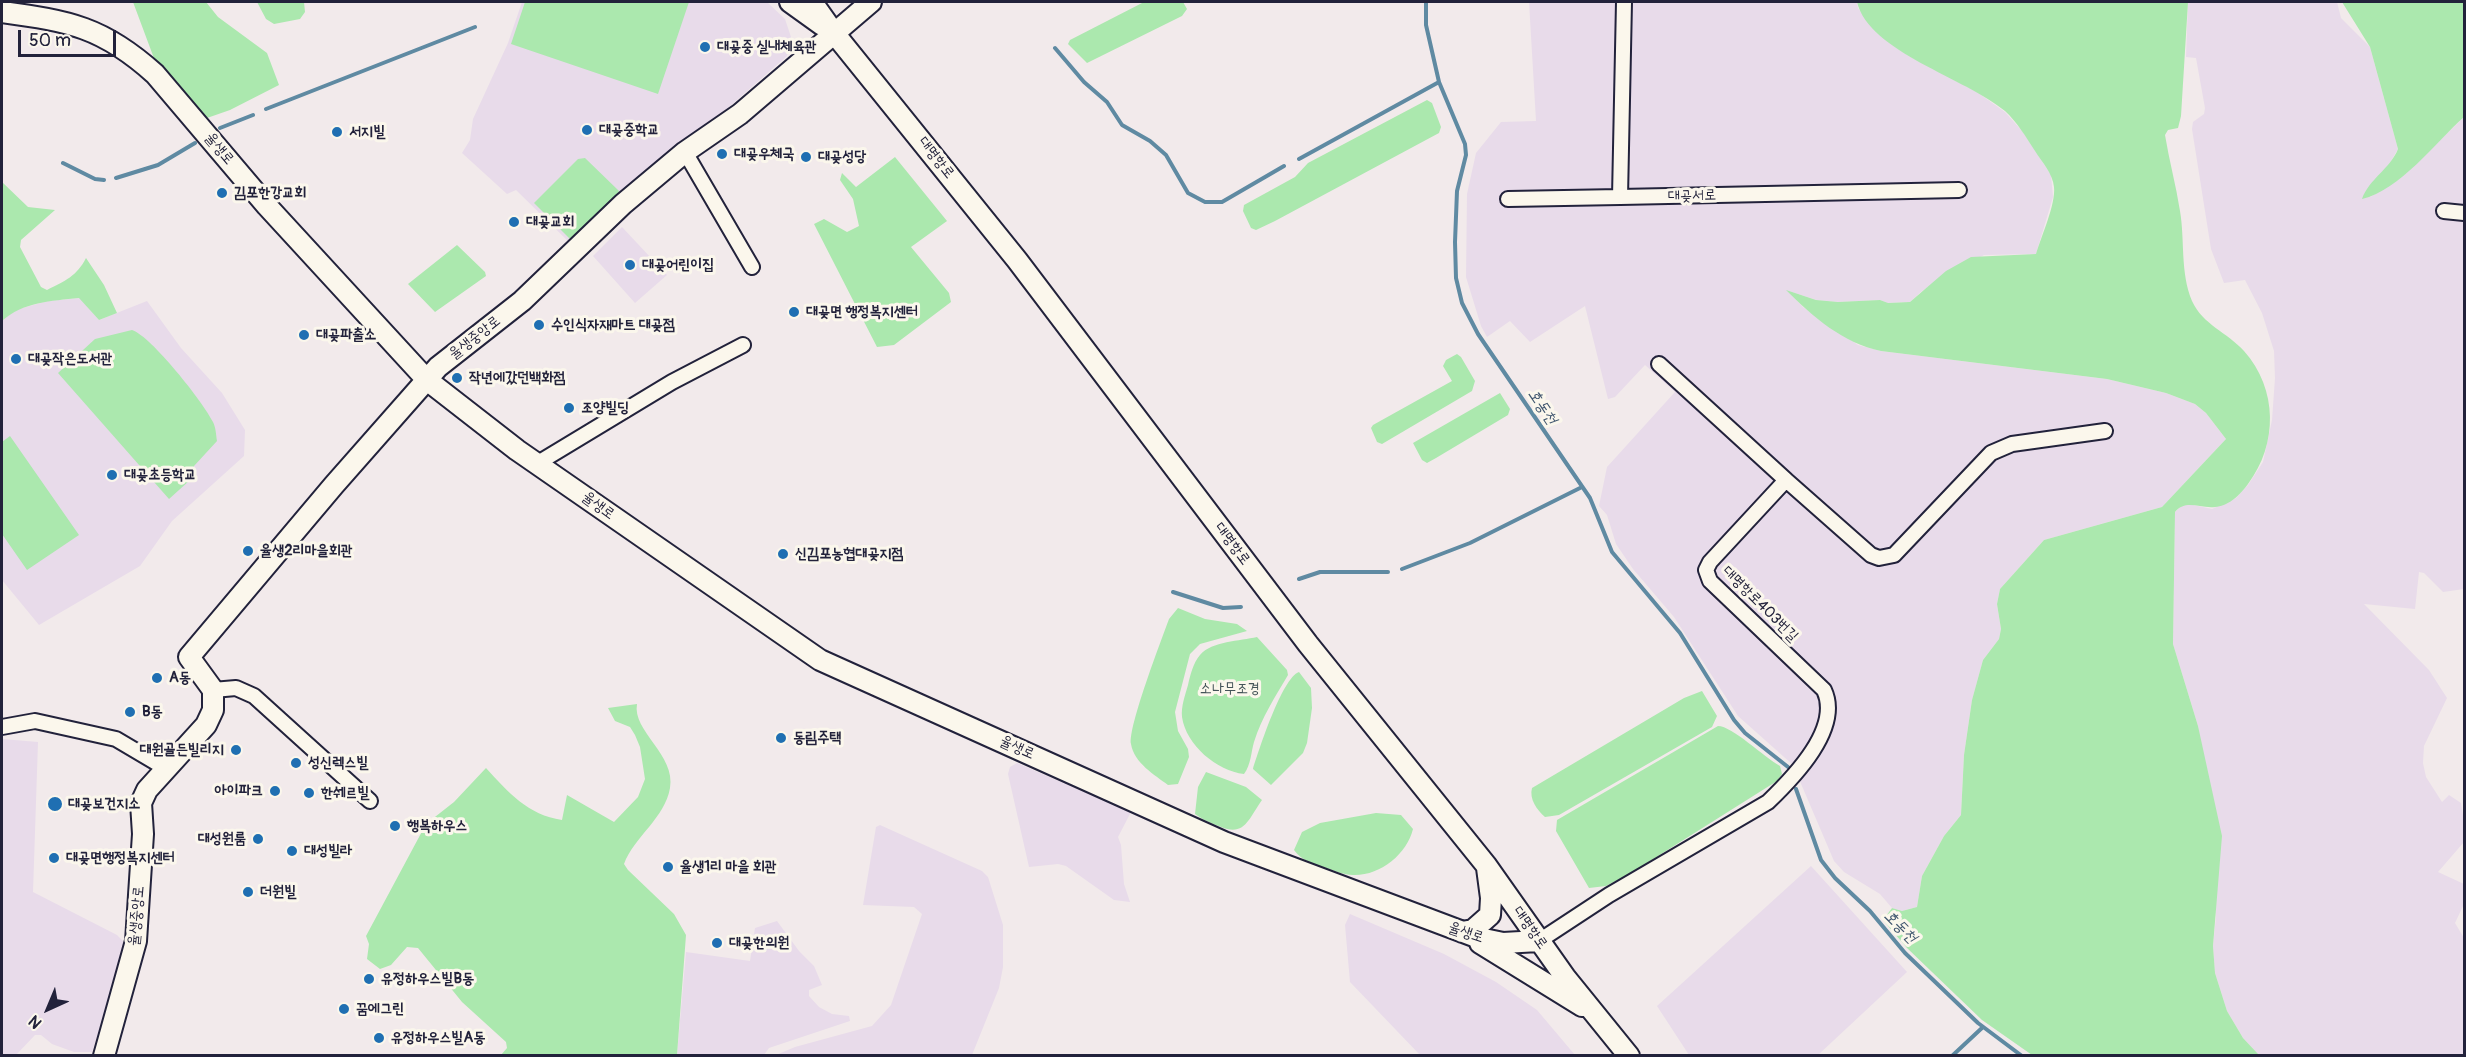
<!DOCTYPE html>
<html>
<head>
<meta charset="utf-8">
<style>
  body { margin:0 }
  #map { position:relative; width:2466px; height:1057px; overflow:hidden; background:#f2eaeb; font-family:Pangolin,sans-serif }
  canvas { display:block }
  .frame { position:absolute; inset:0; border:3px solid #22223b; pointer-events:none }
  .north { position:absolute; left:18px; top:979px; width:60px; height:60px; -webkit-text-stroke:4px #fbf7ec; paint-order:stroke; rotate:224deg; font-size:16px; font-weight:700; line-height:24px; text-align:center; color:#22223b }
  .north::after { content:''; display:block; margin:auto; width:21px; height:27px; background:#22223b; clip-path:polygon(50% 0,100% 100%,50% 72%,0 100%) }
  .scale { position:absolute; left:18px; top:30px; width:98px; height:27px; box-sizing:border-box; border:3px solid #22223b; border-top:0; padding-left:8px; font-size:18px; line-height:21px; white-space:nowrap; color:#22223b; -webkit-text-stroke:4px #fbf7ec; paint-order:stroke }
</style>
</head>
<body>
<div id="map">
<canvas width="2466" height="1057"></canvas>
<div class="frame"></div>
<div class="north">N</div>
<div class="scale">50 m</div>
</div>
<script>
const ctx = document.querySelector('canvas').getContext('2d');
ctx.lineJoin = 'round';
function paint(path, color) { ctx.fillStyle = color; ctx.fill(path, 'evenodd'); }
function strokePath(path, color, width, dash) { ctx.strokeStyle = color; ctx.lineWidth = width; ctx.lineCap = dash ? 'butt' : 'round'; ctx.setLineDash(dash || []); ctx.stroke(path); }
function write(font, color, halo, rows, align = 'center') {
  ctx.font = font + ' Pangolin,"Poor Story",sans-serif'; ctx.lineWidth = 6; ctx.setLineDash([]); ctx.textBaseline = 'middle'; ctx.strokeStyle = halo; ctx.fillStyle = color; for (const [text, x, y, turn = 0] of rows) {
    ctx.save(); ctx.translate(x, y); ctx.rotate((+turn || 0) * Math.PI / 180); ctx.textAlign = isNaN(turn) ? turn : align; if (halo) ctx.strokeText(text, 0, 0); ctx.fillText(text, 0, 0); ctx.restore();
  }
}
paint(new Path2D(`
  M 522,2 L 767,2 L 785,19 L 791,37 L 787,56 L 572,245 L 516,190 L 507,194 L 462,153 L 470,140 L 473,119 L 508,43 Z
  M 1529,2 L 1857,2 L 1858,8 L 1877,33 L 1909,56 L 1977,92 L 2005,112 L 2023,132 L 2051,175 L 2053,197 L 2036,254 L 1984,255 L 1922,291 L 1910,302 L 1887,303 L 1880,300 L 1838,302 L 1816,300 L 1788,291 L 1803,307 L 1858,345 L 1881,351 L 2107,379 L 2166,393 L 2195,404 L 2206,413 L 2226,439 L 2162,507 L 2044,540 L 2000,589 L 1997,604 L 2001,629 L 1999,639 L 1983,660 L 1972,700 L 1964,755 L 1961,815 L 1944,836 L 1922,876 L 1917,907 L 1902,911 L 1892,908 L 1880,894 L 1844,872 L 1834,861 L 1793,765 L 1738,716 L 1674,617 L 1633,569 L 1616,544 L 1607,515 L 1599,506 L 1607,467 L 1675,392 L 1645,365 L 1615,397 L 1608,399 L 1585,306 L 1530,342 L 1510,321 L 1487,337 L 1481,326 L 1466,277 L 1467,194 L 1476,153 L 1501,122 L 1536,121 Z
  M 2188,2 L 2337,2 L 2341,18 L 2370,47 L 2398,149 L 2370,197 L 2404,175 L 2464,117 L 2464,589 L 2443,592 L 2424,573 L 2419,572 L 2415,609 L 2364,604 L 2429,670 L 2447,698 L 2424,746 L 2423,763 L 2426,777 L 2442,802 L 2449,795 L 2461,803 L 2464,822 L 2464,842 L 2438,872 L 2464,884 L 2464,904 L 2455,923 L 2464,938 L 2464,1055 L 2259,1055 L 2243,1038 L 2227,1011 L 2215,973 L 2213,946 L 2216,917 L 2198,726 L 2173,644 L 2175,512 L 2181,506 L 2189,504 L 2212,509 L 2236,498 L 2248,485 L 2263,462 L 2272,420 L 2275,378 L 2274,351 L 2262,313 L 2245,280 L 2224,283 L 2211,249 L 2192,129 L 2193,122 L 2204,114 L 2205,108 L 2196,58 L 2186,57 Z
  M 622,227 L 667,275 L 635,303 L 593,256 Z
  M 80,298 L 99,320 L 147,301 L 181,348 L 222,393 L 245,430 L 244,456 L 172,521 L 140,566 L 39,625 L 2,580 L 2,321 L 15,310 L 48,301 Z
  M 2,739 L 38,742 L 33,892 L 117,935 L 123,941 L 125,949 L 92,1052 L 74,1052 L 52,1044 L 41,1035 L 35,1035 L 16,1055 L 2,1055 Z
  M 1017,763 L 1131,812 L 1118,837 L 1121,845 L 1124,884 L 1130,902 L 1114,900 L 1066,866 L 1058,864 L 1029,867 L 1008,774 L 1010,767 Z
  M 880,825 L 982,871 L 988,877 L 1003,925 L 1003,967 L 999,988 L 972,1055 L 776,1055 L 795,1047 L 872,1026 L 891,1005 L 922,914 L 914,907 L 863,905 L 876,827 Z
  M 1811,866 L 1907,972 L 1818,1055 L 1689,1055 L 1657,1006 Z
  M 1350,914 L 1444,954 L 1496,982 L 1537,1010 L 1575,1055 L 1420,1055 L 1350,982 L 1345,925 Z
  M 777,921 L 799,951 L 814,966 L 822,985 L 809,990 L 809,996 L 819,1007 L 832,1014 L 849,1016 L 850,1021 L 769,1048 L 764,1055 L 677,1055 L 686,952 L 750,961 L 755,928 Z`), '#e8dbea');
paint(new Path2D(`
  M 133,2 L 206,2 L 218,17 L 267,53 L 279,85 L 230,110 L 207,118 L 155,61 Z
  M 257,2 L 304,2 L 305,12 L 300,19 L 274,24 L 266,19 Z
  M 525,2 L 689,2 L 658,94 L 511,44 Z
  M 1144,2 L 1183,2 L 1187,9 L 1182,16 L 1087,63 L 1068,44 L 1070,40 Z
  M 1857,2 L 2188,2 L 2181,116 L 2178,128 L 2168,130 L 2165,135 C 2169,160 2176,185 2180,211 C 2185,240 2180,272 2192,301 C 2203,325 2227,332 2244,351 C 2278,389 2278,444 2248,484 C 2215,529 2193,491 2175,512 L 2173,644 L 2198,726 L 2222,836 L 2213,946 L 2215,973 L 2227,1011 L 2243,1038 L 2259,1055 L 2032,1055 L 1982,1020 L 1907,948 L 1883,920 L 1892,908 L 1902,911 L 1917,907 L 1922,876 L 1944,836 L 1961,815 L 1964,755 L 1972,700 L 1983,660 L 1999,639 L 2001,629 L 1997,604 L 2000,589 L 2044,540 L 2162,507 L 2226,439 L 2206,413 L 2195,404 L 2166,393 L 2107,379 L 1881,351 C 1843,343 1813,317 1786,290 L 1816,300 L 1838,302 L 1880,300 L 1888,303 L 1910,302 L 1946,271 L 1971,257 L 2036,254 C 2041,237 2056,204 2054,187 C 2053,174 2042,162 2035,151 C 2026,137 2017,122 2005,111 C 1966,78 1869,52 1857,2 Z
  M 2342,2 L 2464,2 L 2464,117 C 2435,143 2400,190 2362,199 C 2369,179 2390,169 2398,149 L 2370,47 Z
  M 1427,100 L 1432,103 L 1441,127 L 1439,133 L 1275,221 L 1256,230 L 1251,228 L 1243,211 L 1244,205 L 1295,177 L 1308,163 Z
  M 895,157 L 947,221 L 911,247 L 949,293 L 951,302 L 894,345 L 877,347 L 814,224 L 824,219 L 847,232 L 859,226 L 853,199 L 840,180 L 842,173 L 856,187 Z
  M 585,158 L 619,191 L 617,197 L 573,242 L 534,203 L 578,159 Z
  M 2,182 L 28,207 L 55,210 L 21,240 L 20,247 L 41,287 L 47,290 C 65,281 77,276 86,258 L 104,285 L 117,313 L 99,320 L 79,298 C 51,301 23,302 2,321 Z
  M 457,245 L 485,272 L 486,276 L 435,312 L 408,284 Z
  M 132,330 C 151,336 204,403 213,422 C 216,428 216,435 217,441 L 194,466 L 189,481 L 169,499 L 58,373 L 95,339 Z
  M 1457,354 L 1461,357 L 1475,381 L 1472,391 L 1382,444 L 1377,442 L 1371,428 L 1373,425 L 1452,381 L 1443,366 L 1446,360 Z
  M 1500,393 L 1510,409 L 1508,415 L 1436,458 L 1427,463 L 1422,460 L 1413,443 Z
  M 10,436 L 79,535 L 27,570 L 2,534 L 2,442 Z
  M 1178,608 L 1205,619 L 1237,624 L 1247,631 L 1200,644 L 1190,654 L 1175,712 L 1178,731 L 1188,749 L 1189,757 L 1178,784 L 1168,785 C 1155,775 1134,763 1131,744 C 1128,727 1161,641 1169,619 Z
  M 1257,637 L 1287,670 L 1288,675 C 1275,697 1262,717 1254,742 C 1251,752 1251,765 1244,774 C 1217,771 1186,745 1182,717 C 1181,706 1185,696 1188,685 C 1190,676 1193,663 1200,655 C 1212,641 1240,641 1257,637 Z
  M 1299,672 L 1311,688 L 1312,708 L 1307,743 L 1303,753 L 1271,785 L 1253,769 C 1259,750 1282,678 1299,672 Z
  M 1702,691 L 1717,716 L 1712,727 L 1559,815 L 1545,817 C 1537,810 1529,799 1532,788 L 1684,698 Z
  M 637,704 C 632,731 676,755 670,788 C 665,818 634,837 624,864 L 628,870 L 674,914 L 686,935 L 677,1055 L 501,1055 L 507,1048 L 506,1042 L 462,1002 L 418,948 L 407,947 L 391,965 L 380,969 L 367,959 L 369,944 L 366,936 L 426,824 L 454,802 L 486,768 C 508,792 528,815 562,820 L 567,795 L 614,822 L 638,797 L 645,779 L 640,747 L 635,735 L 630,727 L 615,721 L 608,708 Z
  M 1718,726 C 1732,726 1764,757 1780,766 L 1782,774 L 1777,781 L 1631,873 L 1606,886 L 1589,888 L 1556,831 L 1557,820 Z
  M 1206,772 L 1246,787 L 1262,800 C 1249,818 1245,837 1221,827 C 1211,823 1203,820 1195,814 L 1198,787 Z
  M 1376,813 L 1401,815 L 1413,829 C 1407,854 1380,876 1353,875 C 1344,875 1335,871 1326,868 C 1312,863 1302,861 1294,850 L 1302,832 L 1320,823 Z`), '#abe8ae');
strokePath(new Path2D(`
  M 1426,2 L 1426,25 L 1439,82 L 1465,144 L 1466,155 L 1457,191 L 1455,242 L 1456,278 L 1462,303 L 1478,334 L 1590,498 L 1612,552 L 1680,633 L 1734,720 L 1745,733 L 1788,767
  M 1055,48 L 1084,82 L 1107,102 L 1122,125 L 1150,141 L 1166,155 L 1188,193 L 1205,202 L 1222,202 L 1284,166
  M 266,109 L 475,27
  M 220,128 L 253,115
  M 1299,159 L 1439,82
  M 63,163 L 95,179 L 104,180
  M 116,178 L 158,165 L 195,143
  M 1402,569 L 1470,543 L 1582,487
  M 1299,579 L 1320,572 L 1388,572
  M 1173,592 L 1223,608 L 1241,607
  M 1796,789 L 1821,860 L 1835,878 L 1870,911 L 1905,953 L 1978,1023 L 2022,1056
  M 1952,1056 L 1983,1027`), '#5f8aa2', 4);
const street = new Path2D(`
  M 1624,2 L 1620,197 L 1959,190
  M 685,152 L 752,267
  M 1508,199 L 1620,197
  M 2444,211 L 2464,213
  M 1659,364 L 1786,480
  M 538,463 L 672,382 L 743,345
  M 213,690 L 236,688 L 254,696 L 370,801
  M 2,727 L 35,721 L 116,739 L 165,768
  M 1539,941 L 1609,895 L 1768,802 C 1794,777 1842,728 1824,690 L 1710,581 L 1706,570 L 1710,562 L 1786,480 L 1871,555 L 1879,558 L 1894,555 L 1991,453 L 2012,444 L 2105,431`);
const secondary = new Path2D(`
  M 790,2 L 822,25
  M 812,2 L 834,33 L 1017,260 L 1308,644 L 1486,865 L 1565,977 L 1629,1056
  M 2,12 C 69,21 103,27 155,74 L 267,206 L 427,380 L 517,450 L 820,660 L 1224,842 L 1479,938 L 1503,943 L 1539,941
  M 1462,932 L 1473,930 L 1490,915 L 1491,898 L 1487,868
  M 1480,943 L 1582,1006
  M 104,1056 L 136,941 L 143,834 L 141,803 L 147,790 L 206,725 L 213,710 L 213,690 L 189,657 L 334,485 L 438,367 L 522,301 L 623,204 L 685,152 L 740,114 L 871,2`);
strokePath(street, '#22223b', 18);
strokePath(secondary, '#22223b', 24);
strokePath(street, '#fbf7ec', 14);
strokePath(secondary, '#fbf7ec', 20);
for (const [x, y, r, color] of [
  [705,47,6,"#1f6fb2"],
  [587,130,6,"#1f6fb2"],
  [337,132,6,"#1f6fb2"],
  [722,154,6,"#1f6fb2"],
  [806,157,6,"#1f6fb2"],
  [222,193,6,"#1f6fb2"],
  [514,222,6,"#1f6fb2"],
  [630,265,6,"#1f6fb2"],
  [794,312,6,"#1f6fb2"],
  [539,325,6,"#1f6fb2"],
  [304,335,6,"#1f6fb2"],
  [16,359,6,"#1f6fb2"],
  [457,378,6,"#1f6fb2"],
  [569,408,6,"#1f6fb2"],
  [112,475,6,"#1f6fb2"],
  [248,551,6,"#1f6fb2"],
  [783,554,6,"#1f6fb2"],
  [157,678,6,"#1f6fb2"],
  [130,712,6,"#1f6fb2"],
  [781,738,6,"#1f6fb2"],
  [236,750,6,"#1f6fb2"],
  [296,763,6,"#1f6fb2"],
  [275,791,6,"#1f6fb2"],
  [309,793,6,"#1f6fb2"],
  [55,804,8,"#1f6fb2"],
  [395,826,6,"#1f6fb2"],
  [258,839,6,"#1f6fb2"],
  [292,851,6,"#1f6fb2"],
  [54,858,6,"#1f6fb2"],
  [668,867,6,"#1f6fb2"],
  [248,892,6,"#1f6fb2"],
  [717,943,6,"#1f6fb2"],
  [369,979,6,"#1f6fb2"],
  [344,1009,6,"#1f6fb2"],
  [379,1038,6,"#1f6fb2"]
]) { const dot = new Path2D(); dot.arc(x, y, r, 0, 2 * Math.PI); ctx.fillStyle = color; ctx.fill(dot); strokePath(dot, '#fbf7ec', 2); }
write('bold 15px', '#22223b', '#fbf7ec', [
  ["대곶중 실내체육관",717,47],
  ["대곶중학교",599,130],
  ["서지빌",349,132],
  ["대곶우체국",734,154],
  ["대곶성당",818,157],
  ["김포한강교회",234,193],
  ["대곶교회",526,222],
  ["대곶어린이집",642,265],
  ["대곶면 행정복지센터",806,312],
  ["수인식자재마트 대곶점",551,325],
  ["대곶파출소",316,335],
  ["대곶작은도서관",28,359],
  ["작년에갔던백화점",469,378],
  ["조양빌딩",581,408],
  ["대곶초등학교",124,475],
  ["율생2리마을회관",260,551],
  ["신김포농협대곶지점",795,554],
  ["A동",169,678],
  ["B동",142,712],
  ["동림주택",793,738],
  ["대원골든빌리지",224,750,"right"],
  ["성신렉스빌",308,763],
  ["아이파크",263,791,"right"],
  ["한쉐르빌",321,793],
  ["대곶보건지소",68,804],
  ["행복하우스",407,826],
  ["대성원룸",246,839,"right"],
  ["대성빌라",304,851],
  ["대곶면행정복지센터",66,858],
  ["율생1리 마을 회관",680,867],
  ["더원빌",260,892],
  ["대곶한의원",729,943],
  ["유정하우스빌B동",381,979],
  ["꿈에그린",356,1009],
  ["유정하우스빌A동",391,1038]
], 'left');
write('15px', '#22223b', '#fbf7ec', [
  ["율생로",219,149,50],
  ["대명항로",936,158,52],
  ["대곶서로",1692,196,-1],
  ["율생중앙로",475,338,-38],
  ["율생로",598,506,36],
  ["대명항로",1232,544,53],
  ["대명항로403번길",1760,604,45],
  ["율생로",1017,748,24],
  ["율생중앙로",137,916,-85],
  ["대명항로",1530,928,55],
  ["율생로",1466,933,18]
]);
write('15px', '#445458', '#fbf7ec', [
  ["소나무조경",1230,689]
]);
write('italic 16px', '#40566f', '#fbf7ec', [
  ["호동천",1542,407,56],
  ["호동천",1900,927,45]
]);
</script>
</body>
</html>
